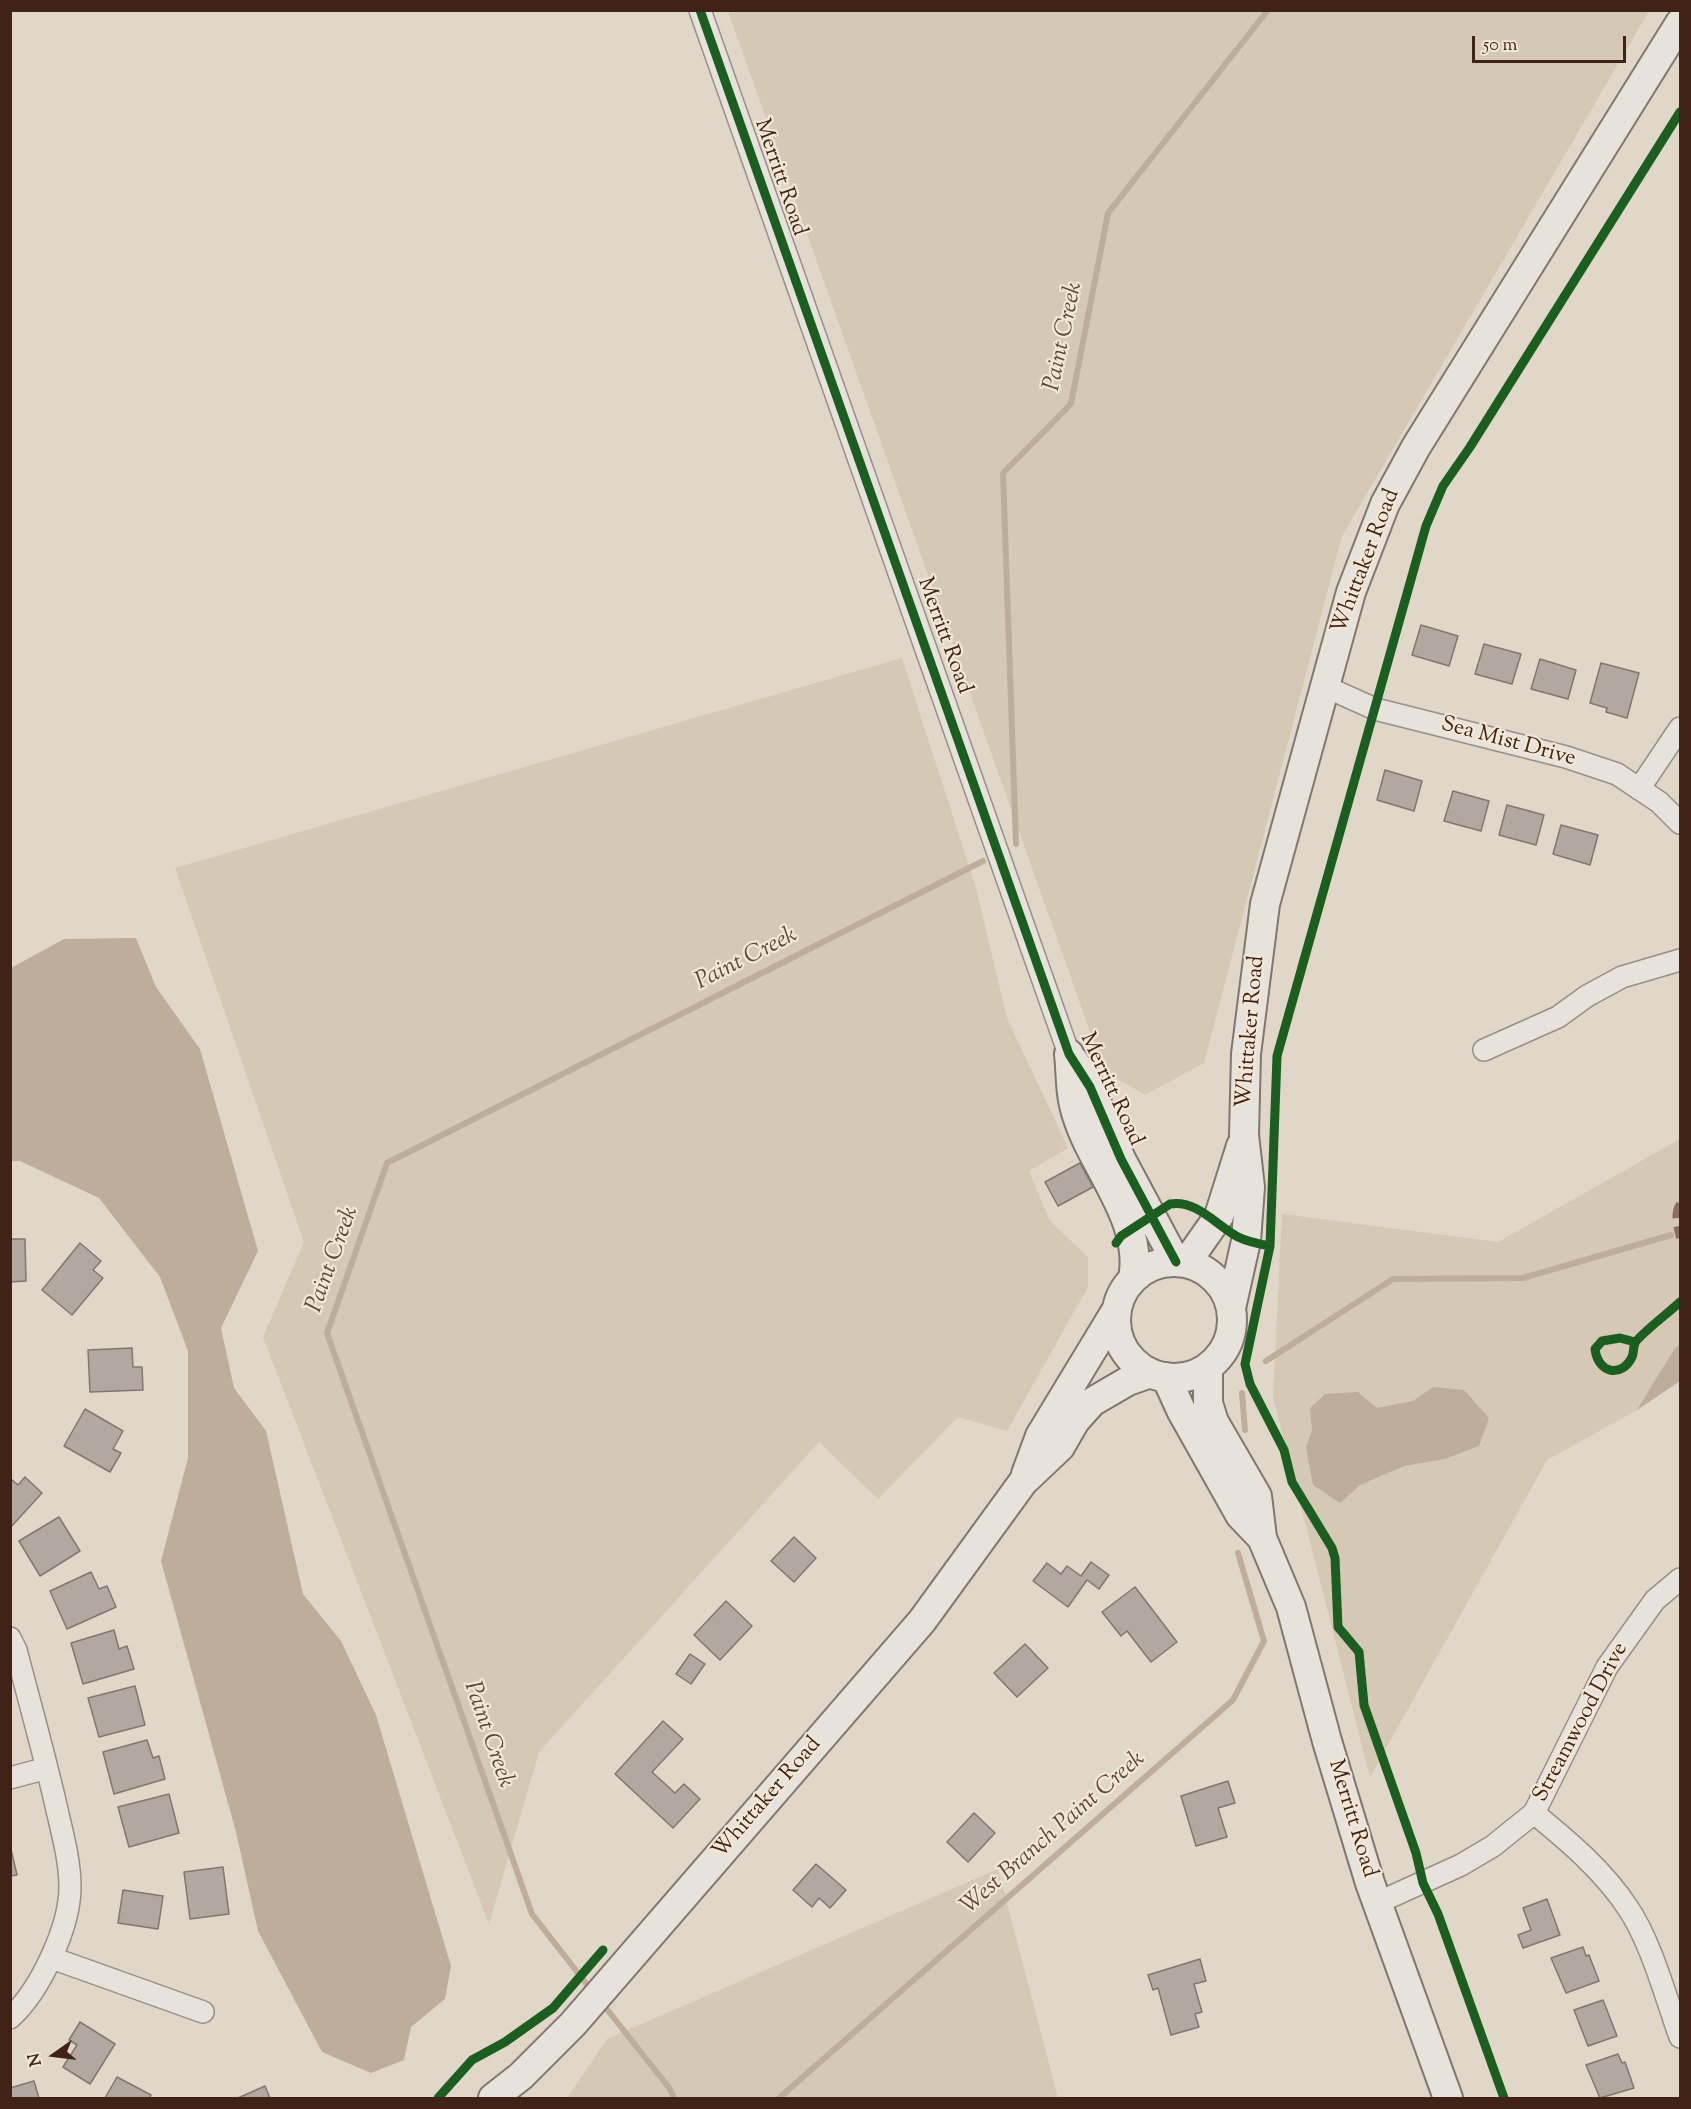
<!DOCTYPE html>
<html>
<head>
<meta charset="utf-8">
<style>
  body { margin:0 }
  #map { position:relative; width:1691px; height:2109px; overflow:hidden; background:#e0d7c9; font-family:"Sorts Mill Goudy",serif }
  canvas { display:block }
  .frame { position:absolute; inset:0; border:12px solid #412217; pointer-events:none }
  .north { position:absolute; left:24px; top:2025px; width:60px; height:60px; -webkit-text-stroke:4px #f1e7d6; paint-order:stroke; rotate:256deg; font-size:16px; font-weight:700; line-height:24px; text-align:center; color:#412217 }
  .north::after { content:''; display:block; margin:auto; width:21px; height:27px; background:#412217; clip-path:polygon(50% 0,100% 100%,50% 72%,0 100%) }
  .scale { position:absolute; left:1472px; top:36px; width:154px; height:27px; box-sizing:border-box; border:3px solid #412217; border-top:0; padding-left:8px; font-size:18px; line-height:21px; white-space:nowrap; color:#412217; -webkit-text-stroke:4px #f1e7d6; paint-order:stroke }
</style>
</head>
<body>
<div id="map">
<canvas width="1691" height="2109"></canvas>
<div class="frame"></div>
<div class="north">N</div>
<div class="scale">50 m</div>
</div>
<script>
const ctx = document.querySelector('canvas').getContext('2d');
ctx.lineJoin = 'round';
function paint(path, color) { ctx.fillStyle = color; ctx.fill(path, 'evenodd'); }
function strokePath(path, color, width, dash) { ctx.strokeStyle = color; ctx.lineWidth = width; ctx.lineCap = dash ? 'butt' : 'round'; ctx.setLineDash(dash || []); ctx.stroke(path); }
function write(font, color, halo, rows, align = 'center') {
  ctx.font = font + ' "Sorts Mill Goudy",serif'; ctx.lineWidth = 4.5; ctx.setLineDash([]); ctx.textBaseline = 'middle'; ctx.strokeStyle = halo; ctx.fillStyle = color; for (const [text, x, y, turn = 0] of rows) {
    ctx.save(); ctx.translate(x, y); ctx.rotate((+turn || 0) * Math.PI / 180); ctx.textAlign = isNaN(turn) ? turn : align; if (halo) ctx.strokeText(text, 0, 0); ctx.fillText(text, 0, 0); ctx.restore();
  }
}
paint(new Path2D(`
  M 728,11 L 1649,11 L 1342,536 L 1204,1063 L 1145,1095 L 1104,1071 Z
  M 902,658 L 976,888 L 1007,1018 L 1068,1148 L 1029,1171 L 1050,1221 L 1088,1257 L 1088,1287 L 1007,1431 L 958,1417 L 878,1499 L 819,1442 L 539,1752 L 489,1924 L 263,1337 L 304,1242 L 175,868 Z
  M 1680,1139 L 1680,1381 L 1637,1410 L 1547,1460 L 1370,1777 L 1273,1397 L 1282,1214 L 1498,1242 Z
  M 998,1869 L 1058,2098 L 567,2098 L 607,2039 Z`), '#d5c8b4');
paint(new Path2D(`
  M 136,938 L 156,987 L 200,1049 L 258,1251 L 221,1328 L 234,1388 L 266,1431 L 303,1594 L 341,1641 L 376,1715 L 451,1966 L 445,1999 L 411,2027 L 404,2060 L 371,2073 L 322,2052 L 258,1931 L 236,1832 L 161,1561 L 188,1458 L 188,1351 L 160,1277 L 99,1198 L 20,1161 L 11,1161 L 11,968 L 64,939 Z
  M 1680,1344 L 1680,1381 L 1637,1410 L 1675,1348 Z
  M 1433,1387 L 1464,1390 L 1489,1418 L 1479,1446 L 1445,1459 L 1404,1466 L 1360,1485 L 1340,1503 L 1313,1485 L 1306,1447 L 1312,1430 L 1310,1408 L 1325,1394 L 1358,1392 L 1377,1408 L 1413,1401 Z`), '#bead9b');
strokePath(new Path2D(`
  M 1016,844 L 1003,473 L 1071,404 L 1108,213 L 1268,10
  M 1266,1361 L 1393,1279 L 1523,1278 L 1671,1235
  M 1242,1393 L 1245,1430
  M 592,1991 L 532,1914 L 327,1333 L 387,1163 L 983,861
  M 602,2003 L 670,2089 L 674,2098
  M 779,2098 L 1233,1700 L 1264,1641 L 1238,1553`), '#bead9b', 6);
const building = new Path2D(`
  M 1421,625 L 1458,636 L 1449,666 L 1412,655 Z
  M 1484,644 L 1521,654 L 1512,684 L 1475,674 Z
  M 1540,659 L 1576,670 L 1568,699 L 1531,689 Z
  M 1601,663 L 1639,673 L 1627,718 L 1606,712 L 1607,708 L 1590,703 Z
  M 1385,770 L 1422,781 L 1414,811 L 1377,800 Z
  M 1453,791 L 1489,801 L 1481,831 L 1444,821 Z
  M 1507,805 L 1544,815 L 1536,845 L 1499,835 Z
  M 1561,825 L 1598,835 L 1590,865 L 1553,854 Z
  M 1080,1163 L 1093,1187 L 1058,1206 L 1045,1182 Z
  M 10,1239 L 25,1239 L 26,1281 L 10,1282 Z
  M 80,1243 L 101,1261 L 93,1270 L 103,1278 L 72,1315 L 42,1290 Z
  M 132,1348 L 133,1367 L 142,1367 L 143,1390 L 90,1392 L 88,1350 Z
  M 85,1409 L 123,1431 L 113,1449 L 121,1453 L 110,1472 L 64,1446 Z
  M 25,1477 L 42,1493 L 10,1528 L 10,1478 L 18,1485 Z
  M 59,1517 L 80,1551 L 40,1576 L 19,1541 Z
  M 794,1537 L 816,1558 L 794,1582 L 771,1561 Z
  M 1091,1562 L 1109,1575 L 1099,1589 L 1087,1580 L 1068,1607 L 1033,1581 L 1047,1563 L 1061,1574 L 1067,1566 L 1081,1576 Z
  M 91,1572 L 99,1589 L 107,1586 L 116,1607 L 67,1629 L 50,1591 Z
  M 1135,1587 L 1177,1642 L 1151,1662 L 1127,1631 L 1121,1636 L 1102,1612 Z
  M 726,1601 L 752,1626 L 720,1660 L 694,1635 Z
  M 114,1630 L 119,1649 L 127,1646 L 134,1669 L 83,1684 L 71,1643 Z
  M 1025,1644 L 1048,1668 L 1017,1697 L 994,1673 Z
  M 690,1654 L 705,1664 L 691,1684 L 676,1674 Z
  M 135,1686 L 145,1725 L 99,1737 L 88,1698 Z
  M 663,1721 L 683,1739 L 652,1772 L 675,1793 L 684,1784 L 700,1799 L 673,1828 L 615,1774 Z
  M 147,1740 L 153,1758 L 159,1756 L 165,1779 L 114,1794 L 103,1752 Z
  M 1228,1781 L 1235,1803 L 1218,1808 L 1227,1837 L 1196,1846 L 1181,1796 Z
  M 169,1794 L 179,1833 L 129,1847 L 118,1807 Z
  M 974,1813 L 995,1833 L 968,1862 L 947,1842 Z
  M 10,1845 L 17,1875 L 10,1876 Z
  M 816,1864 L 846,1890 L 830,1908 L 819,1898 L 812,1907 L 793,1890 Z
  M 223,1867 L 229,1914 L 190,1919 L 184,1872 Z
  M 123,1890 L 163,1896 L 158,1929 L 118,1923 Z
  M 1547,1899 L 1560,1935 L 1523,1948 L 1518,1935 L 1531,1930 L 1523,1908 Z
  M 1583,1947 L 1586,1956 L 1589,1955 L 1599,1981 L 1566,1993 L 1551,1958 Z
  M 1200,1959 L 1206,1981 L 1194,1984 L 1202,2012 L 1195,2014 L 1199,2027 L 1171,2035 L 1158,1988 L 1153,1990 L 1148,1975 Z
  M 1603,2000 L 1617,2036 L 1588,2046 L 1574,2010 Z
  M 80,2022 L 115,2044 L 90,2084 L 63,2067 L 77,2045 L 69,2040 Z
  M 1618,2054 L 1622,2063 L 1625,2062 L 1634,2088 L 1600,2098 L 1586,2065 Z
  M 117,2077 L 151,2095 L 149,2098 L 105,2098 Z
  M 34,2081 L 39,2098 L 10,2098 L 10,2088 Z
  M 265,2086 L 270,2098 L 238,2098 Z`);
paint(building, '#b1a99f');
strokePath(building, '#81776f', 1.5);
const street = new Path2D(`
  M 700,10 C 822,359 948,706 1069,1054
  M 1324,686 L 1375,709 L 1566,757 L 1617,774 L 1659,802 L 1680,823
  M 1639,789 L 1680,728
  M 1484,1050 L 1558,1017 L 1587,996 L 1622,977 L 1680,960
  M 10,1638 L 16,1650 C 29,1700 43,1750 55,1801 C 61,1829 70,1858 70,1887 C 70,1927 40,1991 10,2018
  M 10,1778 L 47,1768
  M 1534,1813 C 1568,1841 1603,1870 1628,1908 C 1651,1942 1666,1998 1680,2037
  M 1377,1903 L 1461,1865 L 1493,1846 L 1534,1813 L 1607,1667 L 1655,1600 L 1680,1579
  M 52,1958 L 203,2012`);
const secondary = new Path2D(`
  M 1069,1054 C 1071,1071 1070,1089 1074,1105 C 1087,1163 1145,1217 1133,1279
  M 1074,1061 L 1090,1087 L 1121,1159 L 1176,1262
  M1116 1320a58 58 0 1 1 116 0a58 58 0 1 1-116 0Z
  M 1186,1263 L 1219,1216 L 1241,1146
  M 1231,1308 L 1246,1241 L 1250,1187 L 1244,1135 L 1246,1054 L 1265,904 L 1351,592 L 1385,504 L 1416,447 L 1680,23
  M 1208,1367 L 1208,1403 L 1214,1422 L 1257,1496 L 1262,1538 L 1291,1607 L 1327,1741 L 1370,1883 L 1448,2098
  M 1166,1377 L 1182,1412 L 1240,1515 L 1262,1538
  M 1026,1474 L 1040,1436 L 1117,1309
  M 493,2098 L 521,2076 L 573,2024 L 922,1621 L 1023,1482 L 1060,1447 L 1075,1421 L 1092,1402 L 1128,1381 L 1151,1373`);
strokePath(street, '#988f86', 24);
strokePath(secondary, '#81776f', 32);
strokePath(street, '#e7e3dc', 21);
strokePath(secondary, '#e7e3dc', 28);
strokePath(new Path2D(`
  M 1680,1204 C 1673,1214 1678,1227 1680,1238`), '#8d6e63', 8, [15, 8]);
strokePath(new Path2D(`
  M 700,10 C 822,359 948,706 1069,1054 L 1090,1087 L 1121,1159 L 1176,1262
  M 1116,1243 L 1121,1236 L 1170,1204 C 1196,1199 1217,1226 1238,1237 C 1248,1242 1259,1244 1270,1246
  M 1635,1342 L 1620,1338 L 1602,1341 L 1595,1349 C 1598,1374 1622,1378 1632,1357 C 1634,1353 1633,1347 1635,1343 C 1639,1335 1672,1310 1680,1302
  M 438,2098 L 472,2060 L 505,2042 L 553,2008 L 603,1950
  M 1504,2098 L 1438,1914 L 1423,1883 L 1416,1853 L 1364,1705 L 1359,1652 L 1338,1627 L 1335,1558 L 1332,1548 L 1292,1482 L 1284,1450 L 1250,1384 L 1245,1364 L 1270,1246 L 1277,1056 L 1426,526 L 1443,486 L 1470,447 L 1680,112`), '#1b5e20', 9);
write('22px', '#412217', '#f1e7d6', [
  ["Merritt Road",779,178,71],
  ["Whittaker Road",1367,562,-69],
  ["Merritt Road",943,636,70],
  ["Sea Mist Drive",1508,743,15],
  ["Whittaker Road",1252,1032,-85],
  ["Merritt Road",1110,1090,65],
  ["Streamwood Drive",1582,1723,-62],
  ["Whittaker Road",768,1799,-49],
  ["Merritt Road",1351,1819,73]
]);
write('italic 24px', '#624639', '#f1e7d6', [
  ["Paint Creek",1065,337,-78],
  ["Paint Creek",747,960,-27],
  ["Paint Creek",334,1260,-70],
  ["Paint Creek",487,1735,71],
  ["West Branch Paint Creek",1054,1834,-41]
]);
</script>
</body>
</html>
